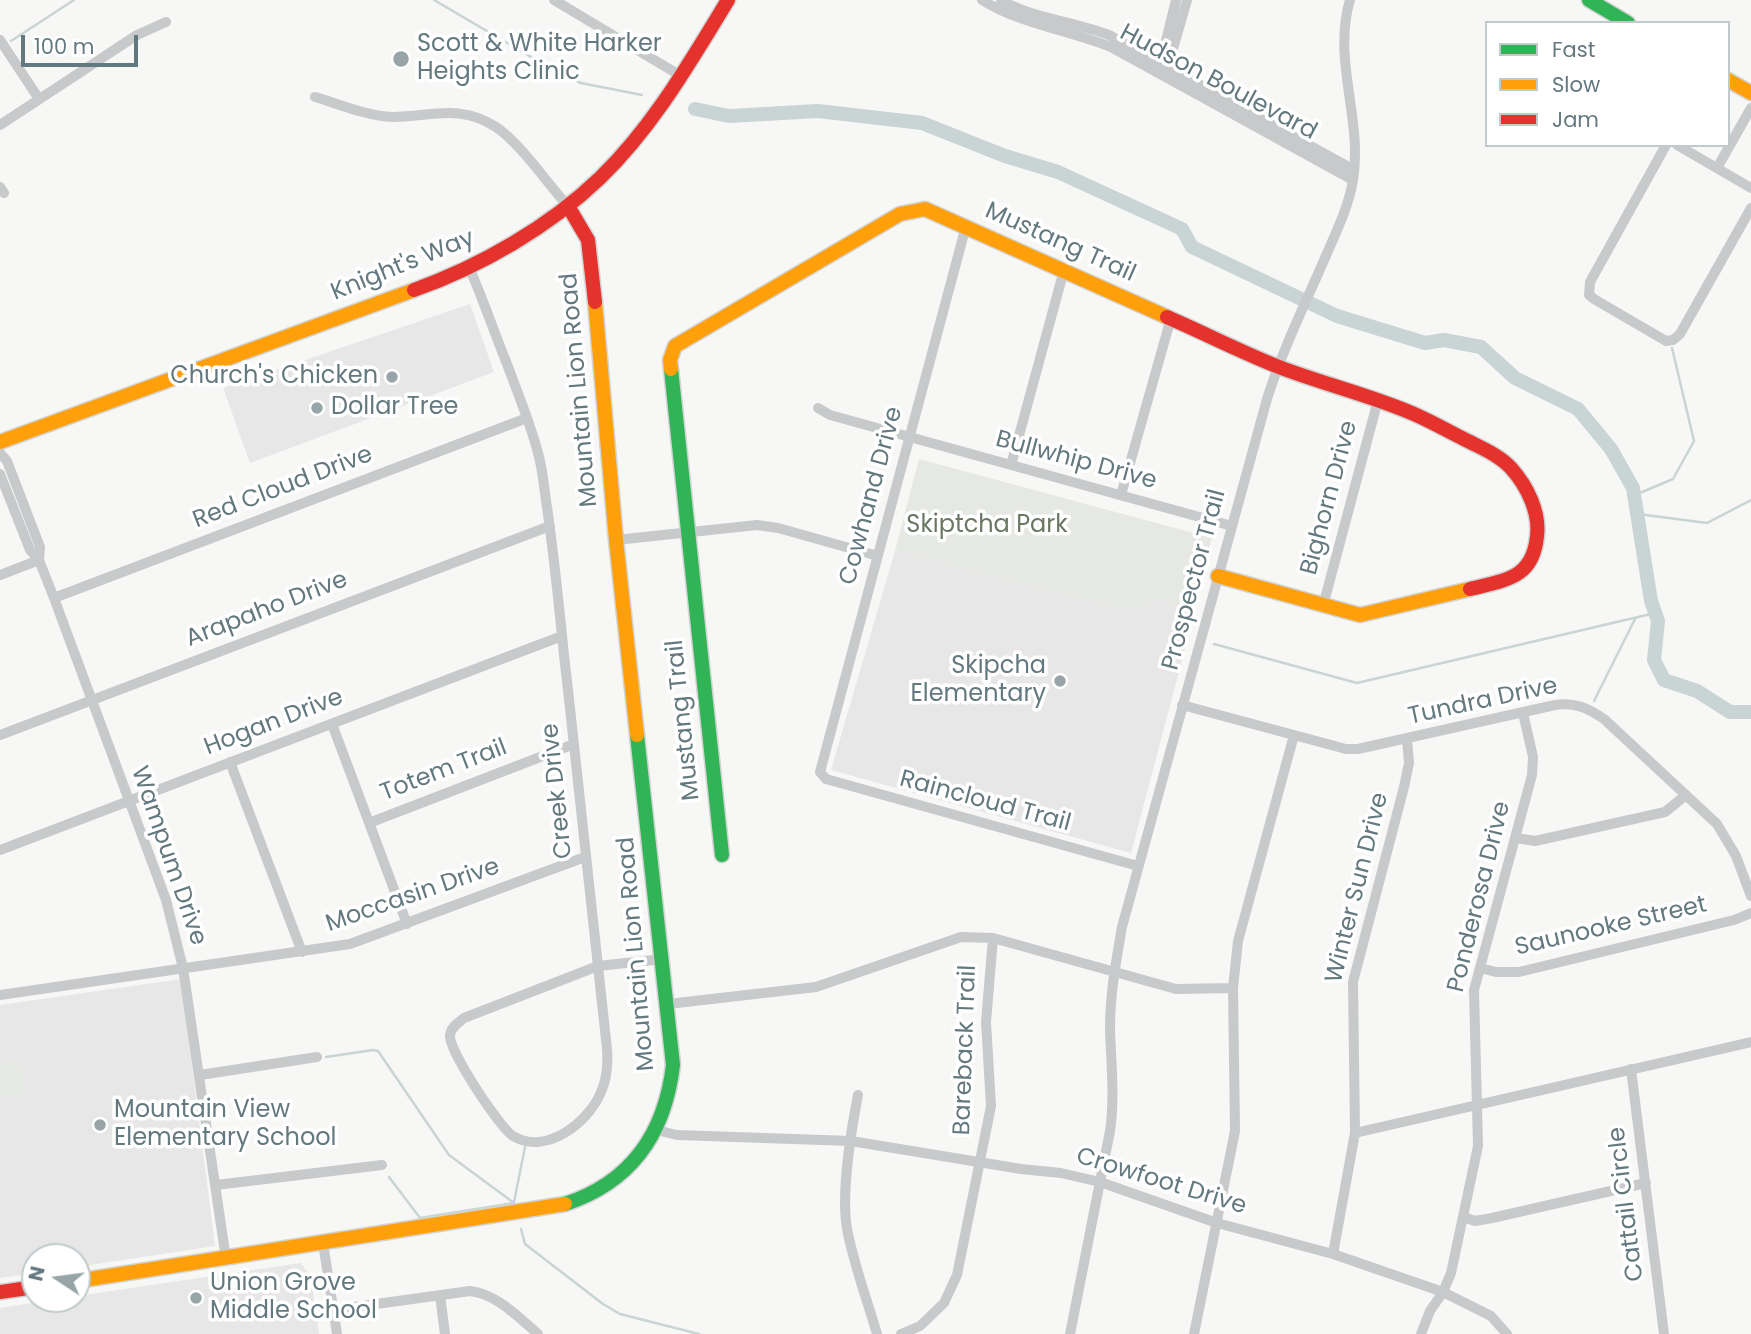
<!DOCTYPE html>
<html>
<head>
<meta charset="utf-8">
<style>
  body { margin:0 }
  #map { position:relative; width:1751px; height:1334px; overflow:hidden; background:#f7f7f6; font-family:Poppins,sans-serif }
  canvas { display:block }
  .legend { position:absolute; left:1485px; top:21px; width:245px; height:126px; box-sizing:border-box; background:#fff; border:2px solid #c1c9cc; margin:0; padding:9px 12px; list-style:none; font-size:21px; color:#64797f }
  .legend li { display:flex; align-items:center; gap:14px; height:35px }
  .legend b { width:35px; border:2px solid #c1c9cc }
  .north { position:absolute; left:21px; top:1243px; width:70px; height:70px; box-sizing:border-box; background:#fff; border:2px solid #c1c9cc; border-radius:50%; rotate:283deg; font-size:19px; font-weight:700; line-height:28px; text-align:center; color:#64797f }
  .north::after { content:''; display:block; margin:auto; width:24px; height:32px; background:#97a5a9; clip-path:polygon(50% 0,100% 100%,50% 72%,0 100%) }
  .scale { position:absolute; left:21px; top:35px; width:117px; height:32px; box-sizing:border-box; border:4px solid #64797f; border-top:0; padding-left:9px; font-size:21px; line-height:24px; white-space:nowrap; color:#64797f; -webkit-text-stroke:5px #fff; paint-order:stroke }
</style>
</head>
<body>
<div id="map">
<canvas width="1751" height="1334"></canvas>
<ul class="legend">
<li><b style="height:9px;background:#30b455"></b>Fast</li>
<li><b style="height:9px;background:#ff9f0a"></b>Slow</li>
<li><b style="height:9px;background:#e5322d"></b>Jam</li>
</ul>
<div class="north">N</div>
<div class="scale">100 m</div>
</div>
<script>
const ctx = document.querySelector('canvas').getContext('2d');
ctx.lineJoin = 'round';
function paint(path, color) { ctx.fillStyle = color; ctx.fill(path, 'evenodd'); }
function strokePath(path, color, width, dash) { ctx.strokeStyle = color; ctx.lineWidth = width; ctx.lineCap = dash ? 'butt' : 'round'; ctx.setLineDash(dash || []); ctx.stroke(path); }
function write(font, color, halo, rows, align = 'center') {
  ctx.font = font + ' Poppins,sans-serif'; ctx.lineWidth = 7; ctx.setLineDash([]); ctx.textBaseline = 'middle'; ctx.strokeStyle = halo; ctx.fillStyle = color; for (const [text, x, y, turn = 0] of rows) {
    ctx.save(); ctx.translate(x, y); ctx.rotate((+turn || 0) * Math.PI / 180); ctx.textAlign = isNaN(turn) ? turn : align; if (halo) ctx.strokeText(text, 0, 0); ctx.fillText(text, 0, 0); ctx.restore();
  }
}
paint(new Path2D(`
  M 470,304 L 494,372 L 250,463 L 223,388 Z
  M 895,551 L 1125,611 L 1162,601 L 1195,611 L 1131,853 L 831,770 Z
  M 181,979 L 215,1246 L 77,1267 L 77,1257 L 35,1257 L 35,1273 L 0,1278 L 0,1005 Z
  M 301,1263 L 311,1278 L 319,1334 L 0,1334 L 0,1308 L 58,1299 L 77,1299 L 77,1296 Z`), '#e6e7e6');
paint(new Path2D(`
  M 919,459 L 1212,538 L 1191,610 L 1162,601 L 1125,611 L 895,551 Z
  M 20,1059 L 26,1095 L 0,1099 L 0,1062 Z`), '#e6e8e3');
strokePath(new Path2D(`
  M 434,0 L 555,71 L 581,83 L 642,95
  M 11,41 L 74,0
  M 1635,495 L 1673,479 L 1694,441 L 1672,348
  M 1638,514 L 1707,523 L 1751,500
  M 1214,644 L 1357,683 L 1655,613
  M 1594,701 L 1635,619
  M 326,1057 L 373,1050 L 378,1051 L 449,1155 L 514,1203
  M 389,1177 L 420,1218 L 514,1203
  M 514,1202 L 525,1147
  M 521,1229 L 525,1244 L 603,1304 L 620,1314 L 699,1334`), '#c9d4d4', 2.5);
strokePath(new Path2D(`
  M 695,109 L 729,116 L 818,111 L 922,123 L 1005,156 L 1058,172 L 1182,229 L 1192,247 L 1337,316 L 1425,343 L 1444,340 L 1481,347 L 1515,378 L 1578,409 L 1611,449 L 1633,488 L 1651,601 L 1658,621 L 1654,660 L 1664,680 L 1697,691 L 1730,712 L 1751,712`), '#c9d4d4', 14);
const fast = new Path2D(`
  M 1589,0 L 1628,23
  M 671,369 L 722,855
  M 565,1204 C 632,1182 665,1133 673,1065 L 637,735`);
const slow = new Path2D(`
  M 1728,80 L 1751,93
  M 595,302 L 616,540 L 637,735
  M 671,369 L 670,360 L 675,346 L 900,214 L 925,209 L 1167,317
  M 0,442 L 414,290
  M 1218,576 L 1360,615 L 1470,589
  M 77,1281 L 565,1204`);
const jam = new Path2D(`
  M 568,206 L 588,240 L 595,302
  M 414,290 C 481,266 549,227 600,178 C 653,127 690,62 728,0
  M 1167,317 C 1204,333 1241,352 1279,367 C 1323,384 1370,395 1414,414 C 1430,421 1446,430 1462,438 C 1479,447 1498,454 1511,468 C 1527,486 1540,512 1537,536 C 1533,579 1505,580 1470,589
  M 0,1292 L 35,1287`);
strokePath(fast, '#d2d3d3', 17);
strokePath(slow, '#d2d3d3', 17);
strokePath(jam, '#d2d3d3', 17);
strokePath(new Path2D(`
  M 554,0 L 681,76
  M 982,0 C 1022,25 1070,30 1113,48 L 1353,180
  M 1001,0 C 1033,19 1074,21 1109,35 L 1354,170
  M 0,40 L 39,99
  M 1165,58 L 1164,49 L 1176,0
  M 1159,70 L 1165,58 L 1172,52 L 1187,0
  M 315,97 C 339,104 367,116 392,117 C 431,117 459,103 496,127 C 521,144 546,182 568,206
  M 0,125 L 137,35 L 166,22
  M 1666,145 L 1590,282 L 1589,295 L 1594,299 L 1666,341 L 1673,340 L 1680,334 L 1751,208
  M 1677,145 L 1751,188
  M 1717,168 L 1751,108
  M 0,187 L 4,193
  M 966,226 L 820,772 L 826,779 L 1138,866
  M 469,267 C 483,299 494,332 507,364 C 518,394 530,422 538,453 C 543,470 544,489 547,507 C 554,556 559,605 564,655 C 579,786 593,917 607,1049 C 608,1063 607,1079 601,1092 C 589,1122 546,1156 513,1136 C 500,1128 448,1050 450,1035 C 451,1027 459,1022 464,1018 L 598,966 L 663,959
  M 818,408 L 830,415 L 1232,526
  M 0,453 L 7,461 L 40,547 L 39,560
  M 1011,465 L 1064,270
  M 0,474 L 30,550 L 39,560 L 54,598 L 166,900 L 183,968 L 226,1259
  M 1121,495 L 1171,318
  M 616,540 L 757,525 L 778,528 L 878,556
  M 0,575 L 39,560
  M 54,598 L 527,418
  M 1323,606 L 1378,400
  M 1182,705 L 1346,749 L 1358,749 L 1555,705 C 1575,702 1588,708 1604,719 L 1717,824 L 1736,856 L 1751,896
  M 332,724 L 407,924
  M 0,735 L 550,526
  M 230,762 L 302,952
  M 369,823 L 574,744
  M 1516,838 L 1535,841 L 1665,812 L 1686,795
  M 0,850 L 562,636
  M 1480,968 L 1496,972 L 1519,972 L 1734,920 L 1751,913
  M 0,995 L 350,944 L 585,857
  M 668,1004 L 816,987 L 961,937 L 993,938 L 1176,989 L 1233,988
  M 1631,1069 L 1664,1334
  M 200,1075 L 317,1057
  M 858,1095 C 851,1131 841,1194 847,1229 C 854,1265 867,1300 877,1334
  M 656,1130 L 677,1135 L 851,1141 L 1021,1169 L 1061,1173 L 1100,1182 L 1217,1223 L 1333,1254 L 1443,1292 L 1491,1316 L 1507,1334
  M 1355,1133 L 1751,1042
  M 216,1185 L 382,1165
  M 1464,1217 L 1475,1221 L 1492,1218 L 1646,1183
  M 323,1243 L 337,1334
  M 1333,1254 L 1355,1133 L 1353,982 L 1404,787 L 1409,763 L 1407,739
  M 440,1295 L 445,1334
  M 333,1310 L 470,1291 C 497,1294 518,1317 538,1334
  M 901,1334 L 920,1326 L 944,1303 L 957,1275 L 991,1106 L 986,1022 L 993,938
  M 1070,1334 L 1110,1131 C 1115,1097 1111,1063 1110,1029 C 1110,994 1116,961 1122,927 L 1267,399 C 1283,348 1307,300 1328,251 C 1338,228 1349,205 1353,180 C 1363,119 1332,60 1350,0
  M 1194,1334 L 1235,1131 L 1233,988 L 1238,941 L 1294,735
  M 1421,1334 L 1430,1311 L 1443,1292 L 1451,1273 L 1478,1146 L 1474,990 L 1532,775 L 1533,757 L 1523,713`), '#c7c9ca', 10);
strokePath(fast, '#30b455', 14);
strokePath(slow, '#ff9f0a', 14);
strokePath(jam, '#e5322d', 14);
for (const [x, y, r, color] of [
  [401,59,9,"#97a5a9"],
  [392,377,7,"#97a5a9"],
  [317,408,7,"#97a5a9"],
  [1060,681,7,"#97a5a9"],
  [100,1125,7,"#97a5a9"],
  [196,1298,7,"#97a5a9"]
]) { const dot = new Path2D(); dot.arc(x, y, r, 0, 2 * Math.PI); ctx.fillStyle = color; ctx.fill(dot); strokePath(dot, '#fff', 2.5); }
write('24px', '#64797f', '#fff', [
  ["Scott & White Harker",417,45],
  ["Heights Clinic",417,73],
  ["Church's Chicken",378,377,"right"],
  ["Dollar Tree",331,408],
  ["Skipcha",1046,667,"right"],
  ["Elementary",1046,695,"right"],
  ["Mountain View",114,1111],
  ["Elementary School",114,1139],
  ["Union Grove",210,1284],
  ["Middle School",210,1312]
], 'left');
write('24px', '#64797f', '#fff', [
  ["Hudson Boulevard",1218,83,28],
  ["Mustang Trail",1060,243,24],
  ["Knight's Way",403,266,-22],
  ["Mountain Lion Road",580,390,-95],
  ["Bullwhip Drive",1076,461,15],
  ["Red Cloud Drive",283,488,-21],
  ["Cowhand Drive",872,496,-75],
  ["Bighorn Drive",1330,498,-75],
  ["Prospector Trail",1195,580,-75],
  ["Arapaho Drive",267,610,-21],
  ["Tundra Drive",1483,702,-12],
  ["Mustang Trail",684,720,-96],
  ["Hogan Drive",274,723,-21],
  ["Totem Trail",444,771,-21],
  ["Creek Drive",558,791,-96],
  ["Raincloud Trail",985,802,15],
  ["Wampum Drive",168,856,71],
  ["Winter Sun Drive",1358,888,-76],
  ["Moccasin Drive",413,896,-19],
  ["Ponderosa Drive",1480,897,-76],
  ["Saunooke Street",1611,927,-13],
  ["Mountain Lion Road",637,954,-95],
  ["Bareback Trail",966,1050,-88],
  ["Crowfoot Drive",1161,1182,17],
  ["Cattail Circle",1627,1204,-97]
]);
write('24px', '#6a7763', '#fff', [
  ["Skiptcha Park",987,526]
]);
</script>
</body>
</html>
